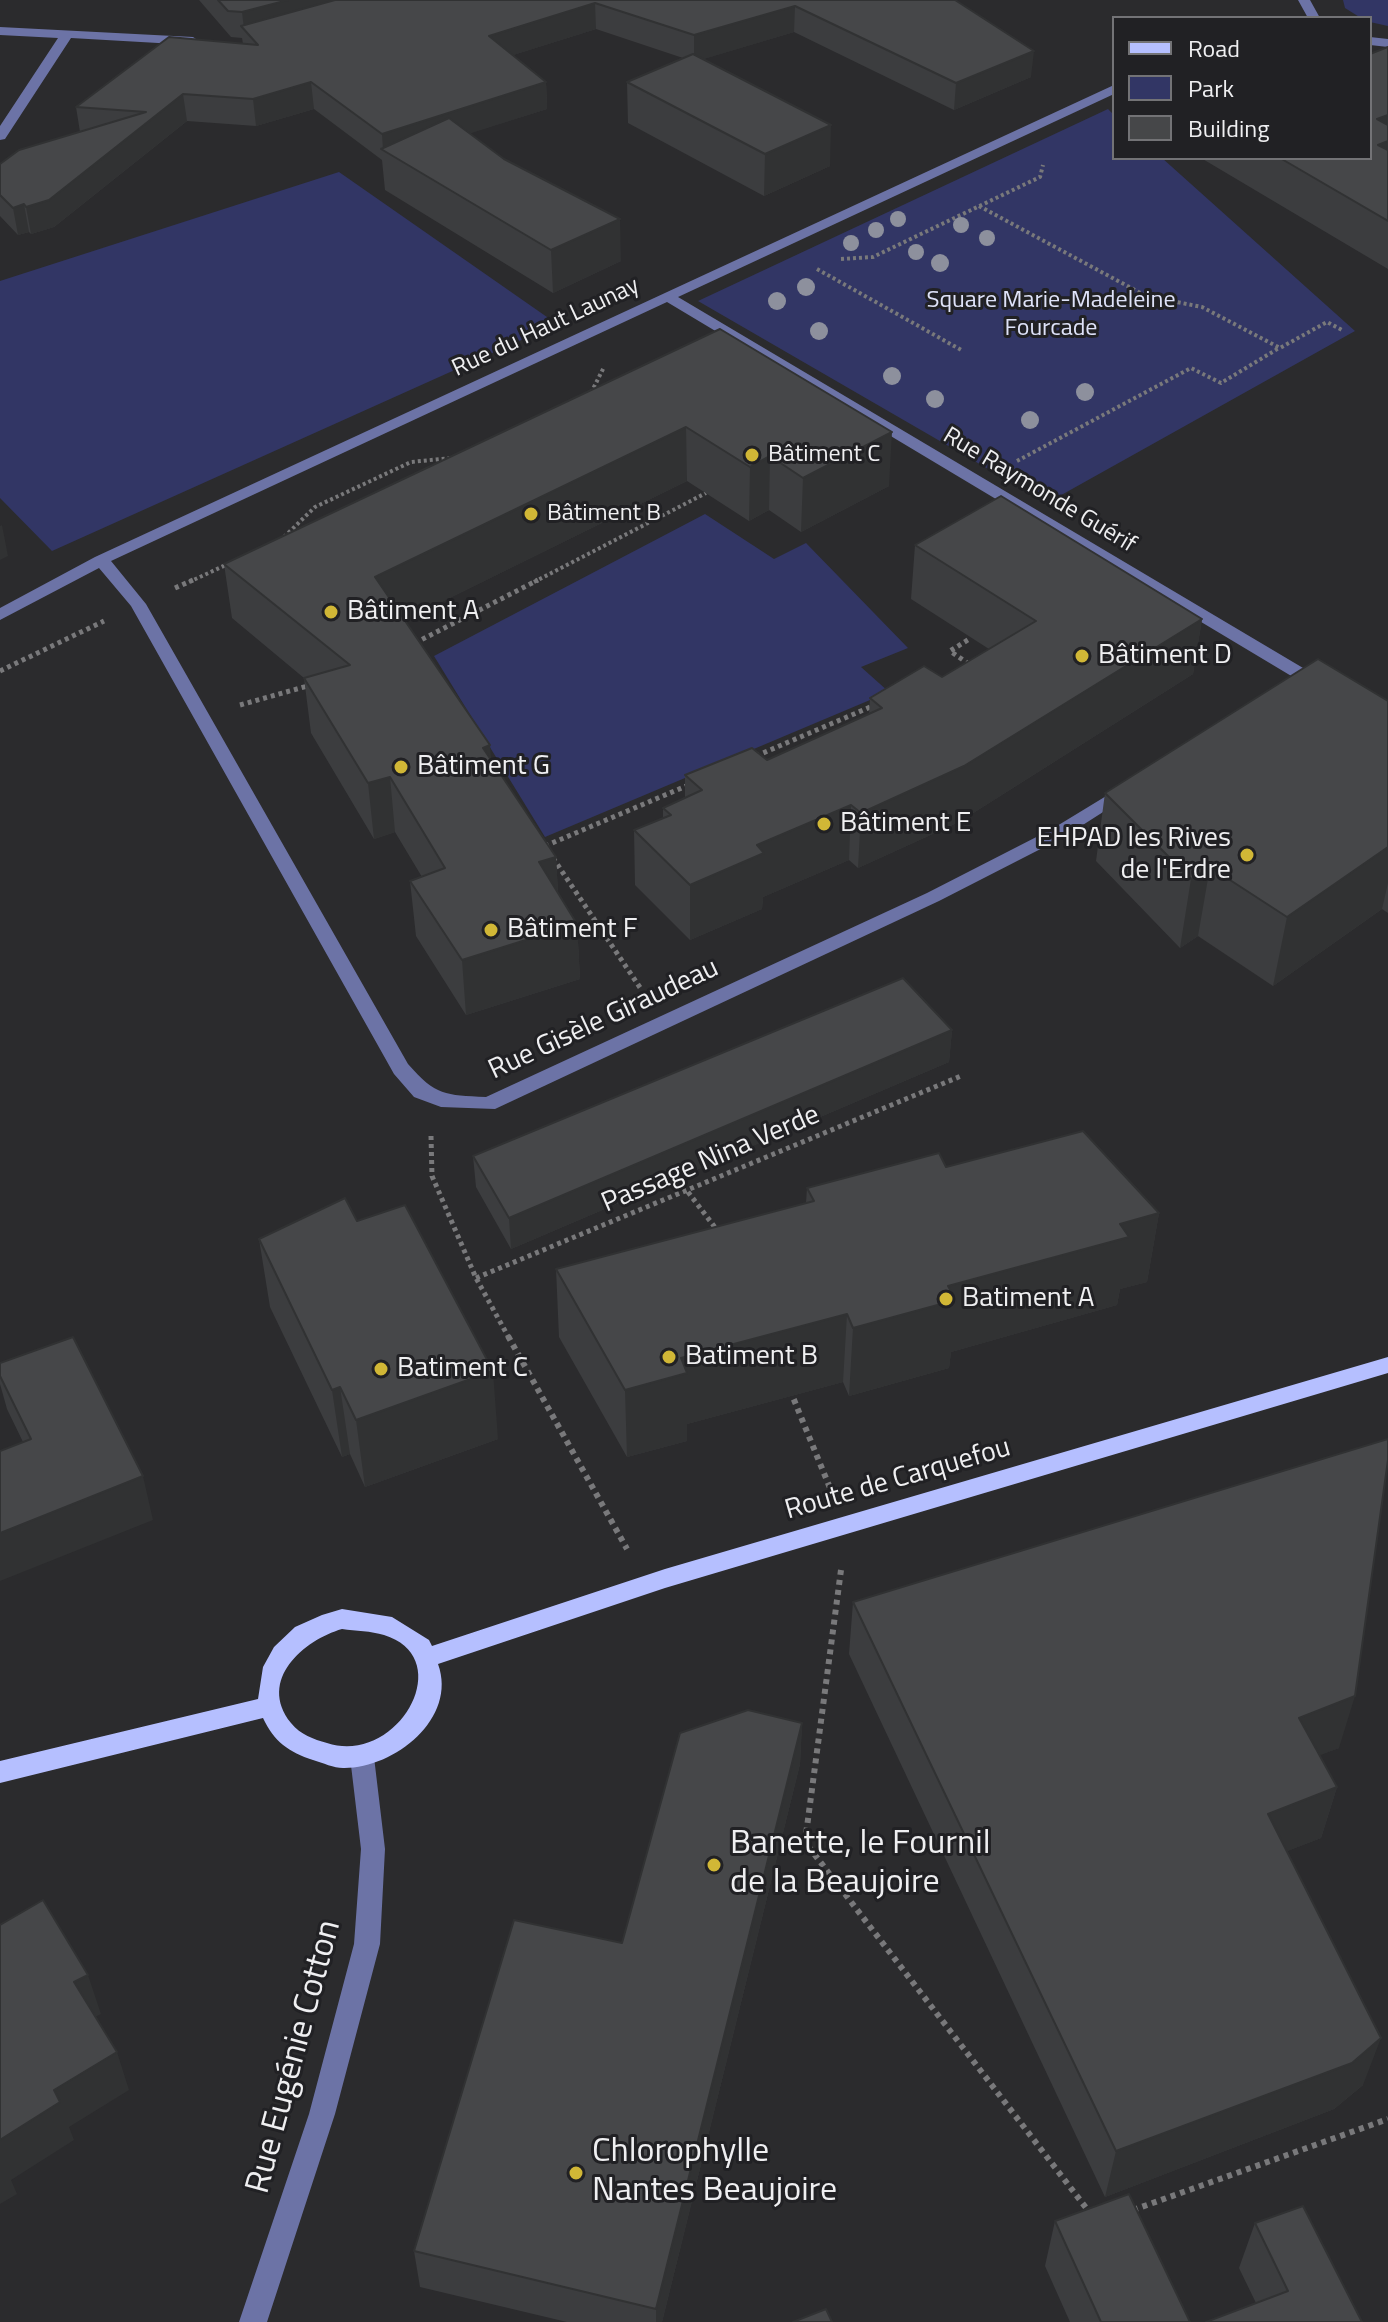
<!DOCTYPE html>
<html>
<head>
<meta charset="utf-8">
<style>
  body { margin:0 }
  #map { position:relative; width:1388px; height:2322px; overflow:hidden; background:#2b2b2d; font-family:"Titillium Web",sans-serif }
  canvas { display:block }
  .legend { position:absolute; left:1112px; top:16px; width:260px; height:144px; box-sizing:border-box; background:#212124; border:2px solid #737376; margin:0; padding:10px 14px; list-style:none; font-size:24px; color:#efeff1 }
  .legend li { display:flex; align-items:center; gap:16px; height:40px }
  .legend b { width:40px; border:2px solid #737376 }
</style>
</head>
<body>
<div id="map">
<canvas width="1388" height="2322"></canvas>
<ul class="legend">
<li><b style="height:10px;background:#b5bfff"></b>Road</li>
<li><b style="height:22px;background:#323665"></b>Park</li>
<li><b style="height:22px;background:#464749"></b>Building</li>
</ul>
</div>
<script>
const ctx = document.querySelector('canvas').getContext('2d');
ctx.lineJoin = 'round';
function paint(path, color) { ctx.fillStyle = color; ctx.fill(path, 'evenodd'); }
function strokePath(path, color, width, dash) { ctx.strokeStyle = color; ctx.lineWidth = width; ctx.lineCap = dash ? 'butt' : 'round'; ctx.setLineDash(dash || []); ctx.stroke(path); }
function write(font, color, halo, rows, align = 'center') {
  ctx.font = font + ' "Titillium Web",sans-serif'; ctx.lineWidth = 6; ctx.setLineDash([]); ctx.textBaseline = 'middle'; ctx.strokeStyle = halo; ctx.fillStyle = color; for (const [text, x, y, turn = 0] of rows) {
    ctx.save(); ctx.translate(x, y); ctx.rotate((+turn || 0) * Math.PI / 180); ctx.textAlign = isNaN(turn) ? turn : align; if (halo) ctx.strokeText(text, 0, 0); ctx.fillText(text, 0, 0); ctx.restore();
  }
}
paint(new Path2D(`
  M 1343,0 L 1388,0 L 1388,26 L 1370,22 L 1370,18 L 1361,18 L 1345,8 Z
  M 1108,109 L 1114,115 L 1114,158 L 1162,158 L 1355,331 L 1047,503 L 698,301 Z
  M 339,172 L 557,324 L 52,551 L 0,498 L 0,281 Z
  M 705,514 L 774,559 L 806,543 L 908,648 L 861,667 L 889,692 L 545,837 L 434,656 Z`), '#323665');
strokePath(new Path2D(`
  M 979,206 L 1146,296 L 1202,307 L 1280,348 L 1327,322 L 1344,331
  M 841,259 L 873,257 L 1040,177 L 1043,165
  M 817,269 L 963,351
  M 591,393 L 604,367
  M 1017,461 L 1191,368 L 1221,383 L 1279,348
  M 284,537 L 315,507 L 411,462 L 451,458
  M 189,582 L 228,564
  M 534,582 L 706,493`), '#79797b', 4, [3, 3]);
strokePath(new Path2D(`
  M 175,588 L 193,580
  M 415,643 L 538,580
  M 969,664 L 950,651 L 971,638
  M 0,671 L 104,621
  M 240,705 L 311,685
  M 756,756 L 875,705
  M 545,846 L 691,784
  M 553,858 L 641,989
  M 431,1136 L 432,1176 L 476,1278 L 509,1338
  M 688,1192 L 717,1230
  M 476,1278 L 961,1076`), '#79797b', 5, [4, 4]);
strokePath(new Path2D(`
  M 508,1336 L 627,1549
  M 790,1390 L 830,1488
  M 841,1570 L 805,1842 L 1090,2213
  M 1133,2210 L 1388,2119`), '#79797b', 6, [5, 5]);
paint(new Path2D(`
  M 1298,0 L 1310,0 L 1320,18 L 1308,18 Z
  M 0,27 L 193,37 L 199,41 L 193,45 L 71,38 L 5,139 L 0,140 L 0,126 L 58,38 L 0,35 Z
  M 1370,37 L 1388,39 L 1388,47 L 1370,45 Z
  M 1114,85 L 1114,94 L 678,297 L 1325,681 L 1327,685 L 1325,689 L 1313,689 L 667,302 L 111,561 L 146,604 L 408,1064 C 436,1096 445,1095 486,1097 L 927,893 L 1052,829 L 1121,787 L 1127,785 L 1136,791 L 1064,837 L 939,901 L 495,1109 L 441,1107 L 414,1097 L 394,1074 L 131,606 L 99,568 L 0,620 L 0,608 L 95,557 Z
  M 362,1747 L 370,1750 L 374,1757 L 385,1849 L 380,1944 L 335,2114 L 267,2322 L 239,2322 L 309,2114 L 354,1944 L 361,1849 L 350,1757 L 354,1750 Z`), '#6c73a6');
paint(new Path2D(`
  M 1388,1357 L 1388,1373 L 665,1588 L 438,1664 C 458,1719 393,1769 343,1768 C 334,1768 323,1763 313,1760 C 289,1752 274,1742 263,1718 L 0,1783 L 0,1761 L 258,1699 L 263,1667 L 274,1647 L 295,1627 L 322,1615 L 342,1609 L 392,1617 L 429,1640 L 432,1646 L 665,1569 ZM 342,1629 C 356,1631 371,1631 384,1635 C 459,1658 398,1766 327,1743 C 313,1739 301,1735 291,1723 C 257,1680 304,1640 342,1629 Z`), '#b5bfff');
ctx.fillStyle = '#8d909d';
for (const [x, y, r] of [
  [898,219,8],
  [961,225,8],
  [876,230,8],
  [987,238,8],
  [851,243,8],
  [916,252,8],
  [940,263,9],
  [806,287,9],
  [777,301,9],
  [819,331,9],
  [892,376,9],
  [1085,392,9],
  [935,399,9],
  [1030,420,9]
]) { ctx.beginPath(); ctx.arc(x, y, r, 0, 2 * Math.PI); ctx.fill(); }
paint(new Path2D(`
  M 199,0 L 955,0 L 1031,77 L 954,110 L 794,32 L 703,59 L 830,166 L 764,196 L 628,123 L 627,82 L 683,58 L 596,29 L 513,55 L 546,82 L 547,109 L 470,133 L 621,261 L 553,293 L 385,190 L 382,160 L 314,109 L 256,126 L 187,121 L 54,227 L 31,234 L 29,232 L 18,235 L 0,216 L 0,164 L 80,132 L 76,107 L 243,44 L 242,38 L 231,37 Z
  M 1388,47 L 1388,269 L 1201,158 L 1370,158 Z
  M 720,329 L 889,486 L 801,532 L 769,510 L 749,521 L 687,481 L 405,620 L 492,761 L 556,857 L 558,893 L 577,924 L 580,979 L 466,1015 L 416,936 L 410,881 L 422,877 L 395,832 L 374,839 L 311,733 L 304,678 L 232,618 L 224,564 Z
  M 915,545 L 1202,619 L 1193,674 L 959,822 L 858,868 L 849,860 L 763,897 L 762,909 L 690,940 L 635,885 L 634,830 L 663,818 L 663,808 L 685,797 L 685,775 L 767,760 L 869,714 L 870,698 L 942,677 L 989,649 L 911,599 Z
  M 1388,701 L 1388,913 L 1382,909 L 1273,986 L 1198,936 L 1180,948 L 1096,861 L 1105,793 Z
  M 952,1030 L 949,1062 L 511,1249 L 476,1187 L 473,1156 Z
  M 946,1167 L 1159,1213 L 1147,1282 L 1120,1289 L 1117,1305 L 951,1352 L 949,1368 L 849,1396 L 843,1382 L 687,1424 L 687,1441 L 627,1457 L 559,1337 L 556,1269 L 806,1203 L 807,1188 Z
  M 357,1221 L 498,1439 L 365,1487 L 350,1454 L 342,1457 L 270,1307 L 259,1239 Z
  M 0,1363 L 153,1520 L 23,1442 L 7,1409 L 0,1384 Z
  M 853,1602 L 1339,1748 L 1319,1755 L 1337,1787 L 1321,1838 L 1287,1851 L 1363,2085 L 1334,2109 L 1105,2197 L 849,1654 Z
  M 802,1723 L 800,1764 L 662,2322 L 567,2322 L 420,2287 L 414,2251 L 622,1943 Z
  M 1055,2221 L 1190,2322 L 1070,2322 L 1045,2266 Z
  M 1255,2223 L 1362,2322 L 1256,2303 L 1239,2268 Z`), '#3c3d3f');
paint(new Path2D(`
  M 288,0 L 392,0 L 244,29 L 242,12 Z
  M 595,3 L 596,29 L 491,62 L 489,36 Z
  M 795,6 L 794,32 L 694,62 L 694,35 Z
  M 1034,51 L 1031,77 L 954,110 L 956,83 Z
  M 311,82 L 314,109 L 256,126 L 253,99 Z
  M 546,82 L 547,109 L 396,157 L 383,150 L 382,134 Z
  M 183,94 L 187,121 L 54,227 L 31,234 L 26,207 Z
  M 1388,115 L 1388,181 L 1376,159 L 1377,119 Z
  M 831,125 L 830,166 L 764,196 L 765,154 Z
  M 24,204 L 29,232 L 18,235 L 13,208 Z
  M 620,219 L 621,261 L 553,293 L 551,250 Z
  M 686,427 L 687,481 L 381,632 L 375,577 Z
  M 892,432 L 889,486 L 801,532 L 803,478 Z
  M 770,456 L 769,510 L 749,521 L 750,467 Z
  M 2,525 L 8,556 L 0,560 L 0,526 Z
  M 1202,619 L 1193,674 L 959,822 L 858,868 L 861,813 Z
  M 490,745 L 494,800 L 483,748 Z
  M 390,777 L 395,832 L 374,839 L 368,783 Z
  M 851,805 L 849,860 L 763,897 L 762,909 L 690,940 L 690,885 L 757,845 Z
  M 1388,847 L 1388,883 L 1382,909 L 1273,986 L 1287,917 Z
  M 556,857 L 559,912 L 539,862 Z
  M 1210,867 L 1198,936 L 1180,948 L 1191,879 Z
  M 577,924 L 580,979 L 466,1015 L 462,960 Z
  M 952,1030 L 949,1062 L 511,1249 L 509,1218 Z
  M 1159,1213 L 1147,1282 L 1120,1289 L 1117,1305 L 951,1352 L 949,1368 L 849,1396 L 853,1328 L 948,1286 L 1120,1224 Z
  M 847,1314 L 843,1382 L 687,1424 L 687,1441 L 627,1457 L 625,1390 L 681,1358 Z
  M 493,1371 L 498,1439 L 365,1487 L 356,1420 Z
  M 340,1387 L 350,1454 L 342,1457 L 332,1390 Z
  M 143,1476 L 153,1520 L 0,1581 L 0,1533 Z
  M 1355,1696 L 1339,1748 L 1284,1769 L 1299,1718 Z
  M 802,1723 L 800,1764 L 662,2322 L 656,2322 L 656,2309 Z
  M 1337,1787 L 1321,1838 L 1254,1864 L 1268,1814 Z
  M 88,1975 L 101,2014 L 87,2021 L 74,1982 Z
  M 1381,2038 L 1363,2085 L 1334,2109 L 1105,2197 L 1116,2151 Z
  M 117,2052 L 129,2090 L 69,2127 L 74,2140 L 11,2180 L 17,2194 L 0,2204 L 0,2140 L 54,2090 Z`), '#313233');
const building = new Path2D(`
  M 218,0 L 288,0 L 242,12 L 228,11 Z
  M 335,0 L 955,0 L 1034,51 L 956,83 L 795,6 L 694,35 L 595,3 L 489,36 L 546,82 L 382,134 L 311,82 L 253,99 L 183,94 L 49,200 L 26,207 L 24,204 L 13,208 L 0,195 L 0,164 L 19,150 L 146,112 L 76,107 L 169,37 L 258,45 L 241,26 Z
  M 1388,47 L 1388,115 L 1377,119 L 1388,125 L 1388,141 L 1378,145 L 1388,150 L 1388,221 L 1280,158 L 1370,158 L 1370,54 Z
  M 693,54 L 831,125 L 765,154 L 627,82 Z
  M 449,118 L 504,159 L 620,219 L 551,250 L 381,149 Z
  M 720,329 L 892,432 L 803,478 L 770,456 L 750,467 L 686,427 L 375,577 L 490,745 L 483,748 L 556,857 L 539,862 L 577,924 L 462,960 L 410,881 L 445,868 L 390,777 L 368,783 L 304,678 L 350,665 L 224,564 Z
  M 1001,496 L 1202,619 L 964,766 L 861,813 L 851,805 L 757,845 L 764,853 L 690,885 L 634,830 L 671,815 L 663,808 L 702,790 L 685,775 L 752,748 L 767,760 L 882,708 L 870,698 L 924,666 L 942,677 L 1036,621 L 915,545 Z
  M 1318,659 L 1388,701 L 1388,847 L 1287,917 L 1210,867 L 1191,879 L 1105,793 Z
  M 903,978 L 952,1030 L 509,1218 L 473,1156 Z
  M 1083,1131 L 1159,1213 L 1120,1224 L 1129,1237 L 948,1286 L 956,1300 L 853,1328 L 847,1314 L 681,1358 L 687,1373 L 625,1390 L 556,1269 L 814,1201 L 807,1188 L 939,1153 L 946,1167 Z
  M 345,1198 L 357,1221 L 405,1205 L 493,1371 L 356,1420 L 340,1387 L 332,1390 L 259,1239 Z
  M 73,1337 L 143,1476 L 0,1533 L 0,1451 L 31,1439 L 0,1376 L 0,1363 Z
  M 1388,1439 L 1388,1460 L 1355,1696 L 1299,1718 L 1337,1787 L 1268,1814 L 1381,2038 L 1352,2063 L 1116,2151 L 853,1602 Z
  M 748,1710 L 802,1723 L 656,2309 L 414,2251 L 514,1920 L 622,1943 L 680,1733 Z
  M 43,1900 L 88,1975 L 74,1982 L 117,2052 L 54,2090 L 60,2102 L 0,2140 L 0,1925 Z
  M 1129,2194 L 1190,2322 L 1101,2322 L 1055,2221 Z
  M 1303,2206 L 1362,2322 L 1206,2322 L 1288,2291 L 1255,2223 Z
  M 826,2309 L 832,2322 L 793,2322 Z`);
paint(building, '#464749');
strokePath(building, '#313233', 2);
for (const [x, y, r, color] of [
  [752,455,8,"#d1b736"],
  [531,514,8,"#d1b736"],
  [331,612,8,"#d1b736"],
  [1082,656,8,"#d1b736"],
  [401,767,8,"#d1b736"],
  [824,824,8,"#d1b736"],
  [1247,855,8,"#d1b736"],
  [491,930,8,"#d1b736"],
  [946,1299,8,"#d1b736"],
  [669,1357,8,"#d1b736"],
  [381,1369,8,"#d1b736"],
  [714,1865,8,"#d1b736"],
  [576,2173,8,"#d1b736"]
]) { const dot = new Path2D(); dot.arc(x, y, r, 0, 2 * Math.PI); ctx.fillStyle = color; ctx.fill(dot); strokePath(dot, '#212124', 3); }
write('24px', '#dee2f8', '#212124', [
  ["Square Marie-Madeleine",1051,301],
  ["Fourcade",1051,329]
]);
write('24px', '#efeff1', '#212124', [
  ["Rue du Haut Launay",546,328,-25],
  ["Rue Raymonde Guérif",1039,491,31]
]);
write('24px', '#efeff1', '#212124', [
  ["Bâtiment C",768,455],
  ["Bâtiment B",547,514]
], 'left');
write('28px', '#efeff1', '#212124', [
  ["Bâtiment A",347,612],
  ["Bâtiment D",1098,656],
  ["Bâtiment G",417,767],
  ["Bâtiment E",840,824],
  ["EHPAD les Rives",1231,839,"right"],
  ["de l'Erdre",1231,871,"right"],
  ["Bâtiment F",507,930],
  ["Batiment A",962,1299],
  ["Batiment B",685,1357],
  ["Batiment C",397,1369]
], 'left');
write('28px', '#efeff1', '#212124', [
  ["Rue Gisèle Giraudeau",604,1020,-25],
  ["Passage Nina Verde",711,1160,-23],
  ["Route de Carquefou",898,1480,-16]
]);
write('34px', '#efeff1', '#212124', [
  ["Banette, le Fournil",730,1845],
  ["de la Beaujoire",730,1884],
  ["Chlorophylle",592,2153],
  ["Nantes Beaujoire",592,2192]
], 'left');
write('34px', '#efeff1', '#212124', [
  ["Rue Eugénie Cotton",295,2057,-75]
]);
</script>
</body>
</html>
